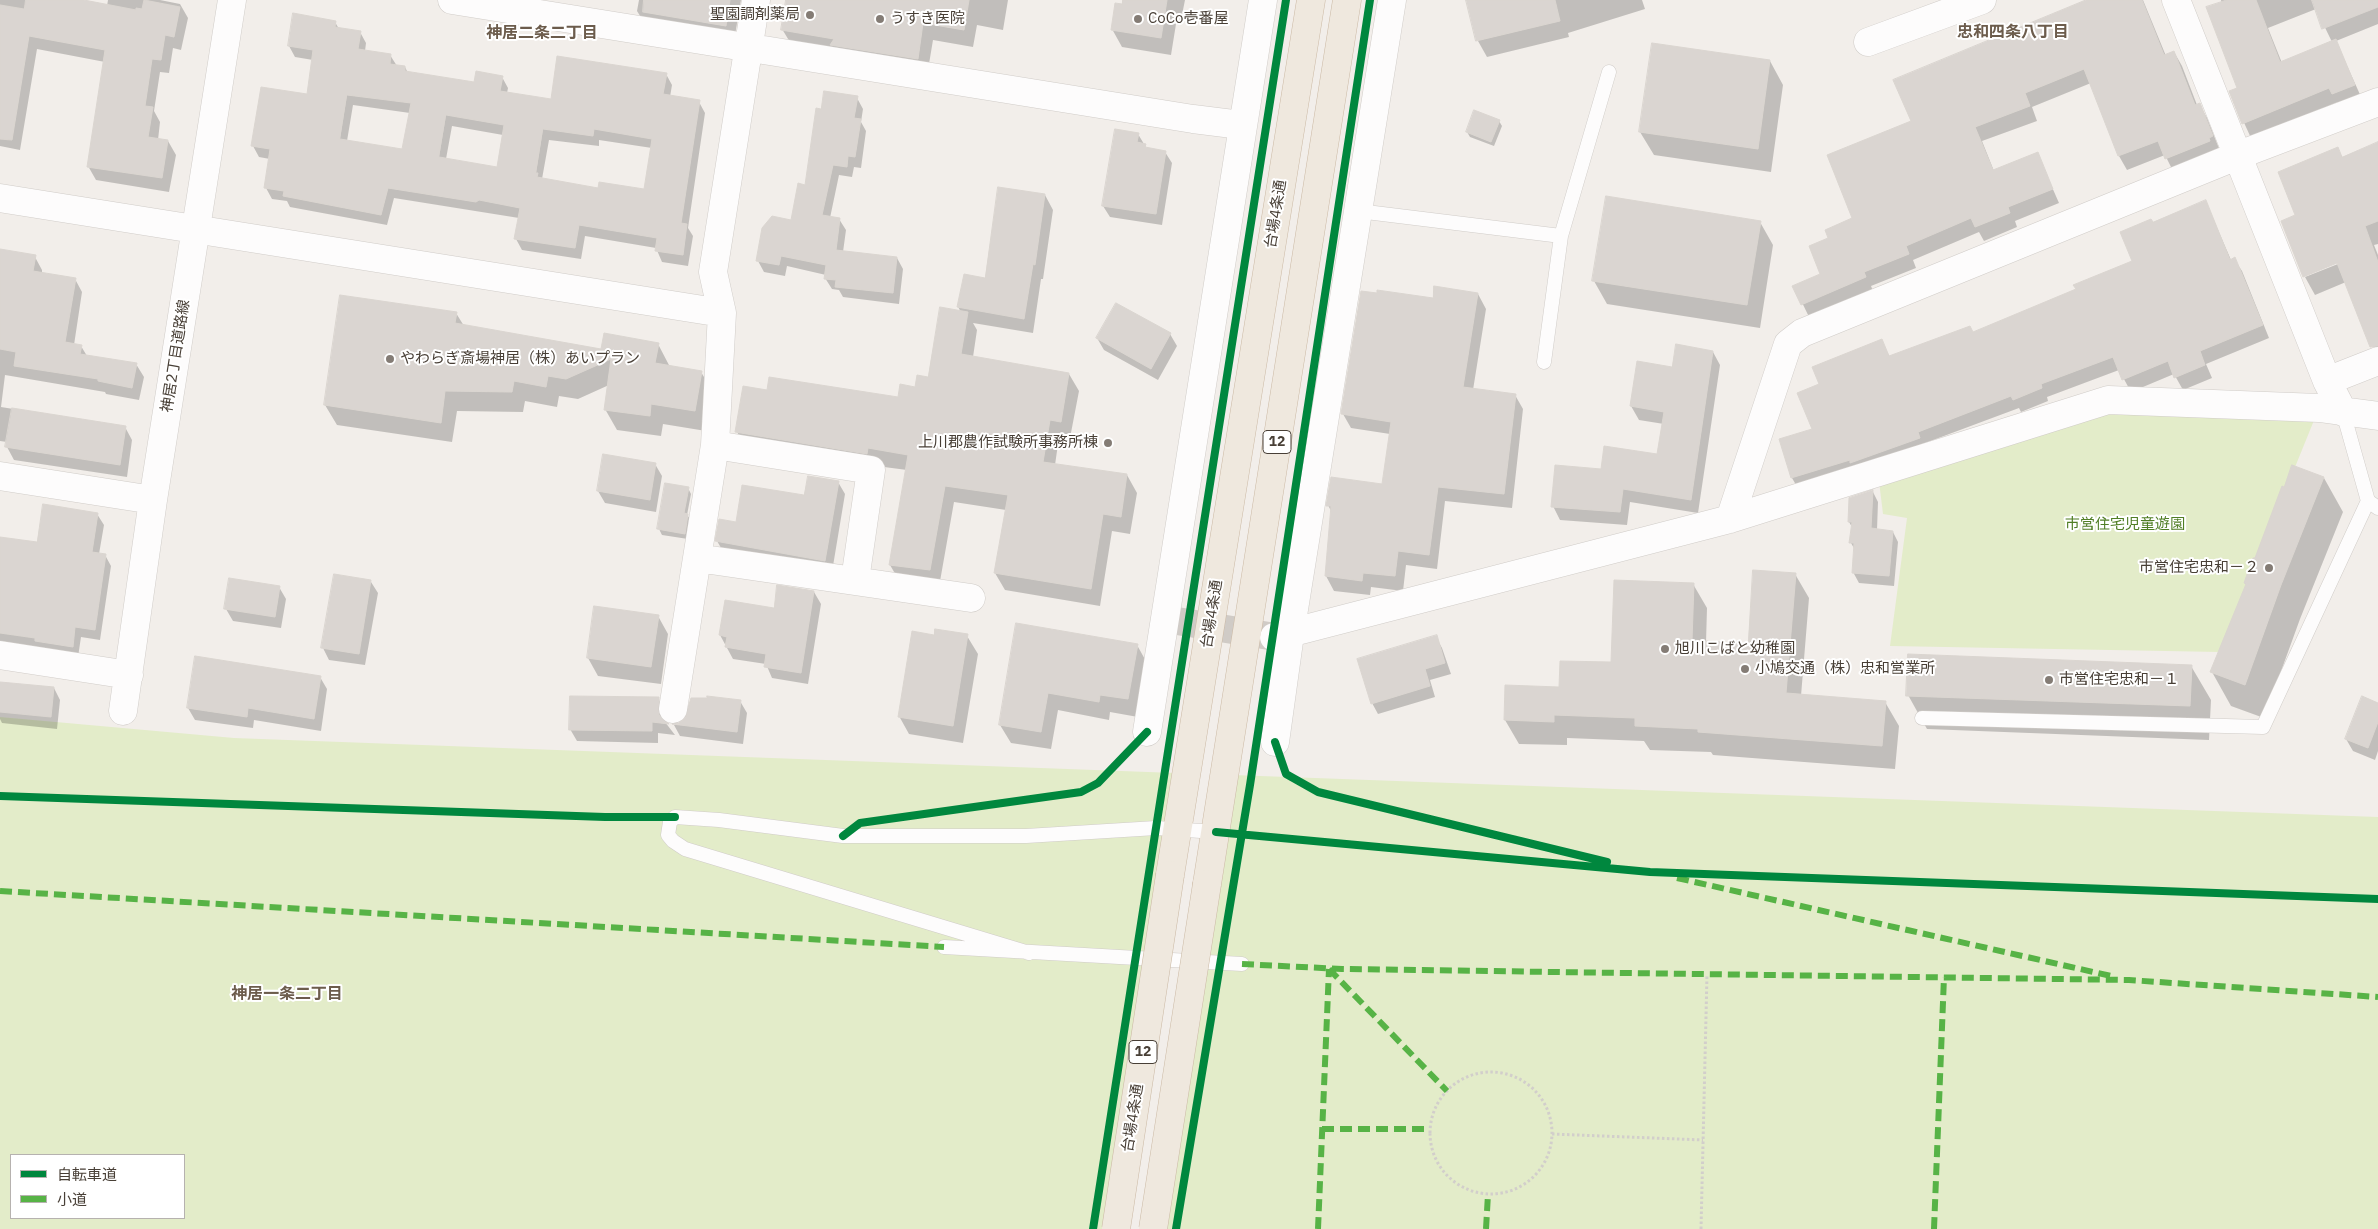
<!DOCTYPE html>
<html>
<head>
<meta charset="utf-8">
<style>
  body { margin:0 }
  #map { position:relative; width:2378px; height:1229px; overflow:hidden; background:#f2eeea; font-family:"IBM Plex Sans","Noto Sans JP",sans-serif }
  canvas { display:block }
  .legend { position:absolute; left:10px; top:1154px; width:175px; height:65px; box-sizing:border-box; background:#fff; border:1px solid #b6b2af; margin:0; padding:6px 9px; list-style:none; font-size:15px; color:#483f36 }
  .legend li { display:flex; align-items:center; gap:10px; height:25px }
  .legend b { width:25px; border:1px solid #b6b2af }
</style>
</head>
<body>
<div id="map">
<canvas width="2378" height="1229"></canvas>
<ul class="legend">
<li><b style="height:6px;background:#00873e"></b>自転車道</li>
<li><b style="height:6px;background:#57b346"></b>小道</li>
</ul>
</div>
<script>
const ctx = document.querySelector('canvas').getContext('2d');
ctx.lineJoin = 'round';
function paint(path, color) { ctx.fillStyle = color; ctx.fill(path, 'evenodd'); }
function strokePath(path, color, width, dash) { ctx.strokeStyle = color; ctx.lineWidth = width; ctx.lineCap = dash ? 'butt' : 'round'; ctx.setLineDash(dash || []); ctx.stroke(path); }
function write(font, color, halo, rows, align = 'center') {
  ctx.font = font + ' "IBM Plex Sans","Noto Sans JP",sans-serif'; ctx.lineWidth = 4; ctx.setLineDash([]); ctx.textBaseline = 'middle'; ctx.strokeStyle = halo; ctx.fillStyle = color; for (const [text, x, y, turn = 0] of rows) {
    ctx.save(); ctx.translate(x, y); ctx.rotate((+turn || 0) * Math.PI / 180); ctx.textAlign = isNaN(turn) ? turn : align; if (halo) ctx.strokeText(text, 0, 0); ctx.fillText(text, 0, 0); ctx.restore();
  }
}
paint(new Path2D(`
  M 2108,400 L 2319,408 L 2220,652 L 1890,646 L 1907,518 L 1883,514 L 1878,473 Z
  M 0,717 L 234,738 L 1175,773 L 1107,1229 L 0,1229 ZM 11,1155 L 184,1155 L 184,1218 L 11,1218 Z
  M 1233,775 L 2378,817 L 2378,1229 L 1163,1229 Z`), '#e3ecc9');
paint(new Path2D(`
  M 0,0 L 77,0 L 107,6 L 108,0 L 160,0 L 180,4 L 188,18 L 181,50 L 173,48 L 169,73 L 160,72 L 154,111 L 160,122 L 158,140 L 168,141 L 176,155 L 169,192 L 96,180 L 88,166 L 105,62 L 37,49 L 20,150 L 0,146 Z
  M 639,0 L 741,0 L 734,41 L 647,27 L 637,11 Z
  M 787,0 L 1008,0 L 1003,30 L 977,25 L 973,47 L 933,40 L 927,76 L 793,47 L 782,29 Z
  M 1124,0 L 1185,0 L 1180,25 L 1176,24 L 1171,55 L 1122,47 L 1112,29 Z
  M 1468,0 L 1642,0 L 1645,9 L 1568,33 L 1569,37 L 1487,57 L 1478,41 Z
  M 2090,0 L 2143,0 L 2166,56 L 2174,52 L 2182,66 L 2197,105 L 2199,104 L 2207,118 L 2220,151 L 2174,173 L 2165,155 L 2127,170 L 2119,156 L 2091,83 L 2032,107 L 2037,121 L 1982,141 L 1994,171 L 2037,153 L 2059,203 L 2015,221 L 2017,227 L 1984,241 L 1979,232 L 1913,260 L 1916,268 L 1871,286 L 1873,291 L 1810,319 L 1794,286 L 1822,274 L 1829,238 L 1853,218 L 1913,122 Z
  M 2221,0 L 2378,0 L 2378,24 L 2336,41 L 2362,99 L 2341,107 L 2338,102 L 2251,138 L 2230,92 L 2239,88 ZM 2316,9 L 2332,42 L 2282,63 L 2268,28 Z
  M 335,22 L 339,29 L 360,32 L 366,43 L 365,51 L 390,55 L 397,66 L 405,67 L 408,73 L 475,83 L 502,77 L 508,88 L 507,93 L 552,101 L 666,74 L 672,85 L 670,97 L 699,102 L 705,113 L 688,228 L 693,236 L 688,266 L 662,262 L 656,248 L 585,236 L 581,259 L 522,250 L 516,239 L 519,218 L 394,198 L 387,225 L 290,207 L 287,201 L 272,199 L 266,188 L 270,159 L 259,157 L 253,146 L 308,95 L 313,60 L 295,57 L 289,46 ZM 353,105 L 410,113 L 403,151 L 347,141 ZM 452,126 L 503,135 L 498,168 L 446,159 ZM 549,140 L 599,146 L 599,140 L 652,148 L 645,190 L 599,189 L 542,179 Z
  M 1770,61 L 1783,85 L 1771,172 L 1654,155 L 1640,132 Z
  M 857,98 L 863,109 L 861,122 L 866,131 L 861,168 L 854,167 L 852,177 L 839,175 L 830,218 L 839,219 L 846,230 L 843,252 L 897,258 L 903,269 L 899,304 L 843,297 L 839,290 L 832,289 L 825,278 L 826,275 L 787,266 L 785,276 L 764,272 L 758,261 L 792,221 L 806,186 L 822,110 Z
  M 1499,121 L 1502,126 L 1494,146 L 1470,137 L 1467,132 Z
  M 1138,134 L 1147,149 L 1165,152 L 1172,163 L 1162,225 L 1110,217 L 1103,206 Z
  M 2378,143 L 2378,244 L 2374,245 L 2378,255 L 2378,354 L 2367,336 L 2346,282 L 2315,295 L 2305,277 L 2343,262 L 2342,259 L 2305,275 L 2305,277 L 2297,216 L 2337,149 L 2343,158 Z
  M 1045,195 L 1053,210 L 1043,279 L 1041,279 L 1033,333 L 973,323 L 977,330 L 973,357 L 1069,374 L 1079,391 L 1070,438 L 1059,437 L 1055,465 L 1127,475 L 1137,493 L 1130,534 L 1112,531 L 1100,606 L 1005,590 L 995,573 L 1006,510 L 954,502 L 939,587 L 900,582 L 890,565 L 907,470 L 747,449 L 737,432 L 768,391 L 899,399 L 929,379 L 961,312 L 958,307 L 986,279 Z
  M 2206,202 L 2231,260 L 2234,259 L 2242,271 L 2269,338 L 2206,364 L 2212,378 L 2183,390 L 2174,374 L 2131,392 L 2119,370 L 2047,397 L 2048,401 L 2021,412 L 2019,408 L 1799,490 L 1792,478 L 1780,440 L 1814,430 L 1821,385 L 1881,341 L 1890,357 L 1973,333 L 2077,290 L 2134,261 L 2153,224 Z
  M 1760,222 L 1773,245 L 1760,328 L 1607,304 L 1594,281 Z
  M 0,250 L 35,257 L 42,270 L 42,274 L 75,279 L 82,292 L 74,345 L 81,346 L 87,356 L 136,364 L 144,377 L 139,400 L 106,394 L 105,392 L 5,375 L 1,407 L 125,427 L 132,440 L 127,477 L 14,460 L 7,447 L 7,442 L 0,441 Z
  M 1478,294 L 1486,309 L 1473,390 L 1515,395 L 1523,409 L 1512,508 L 1445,501 L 1437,569 L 1406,565 L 1403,591 L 1371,587 L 1370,595 L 1334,591 L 1326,576 L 1332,513 L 1328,505 L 1384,485 L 1390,434 L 1351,428 L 1343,414 L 1434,299 Z
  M 341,297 L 456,313 L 464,326 L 603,350 L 658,344 L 670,367 L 701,372 L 713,392 L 706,431 L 663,424 L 661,436 L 617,430 L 605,409 L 609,385 L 578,399 L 559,396 L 557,407 L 525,401 L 523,412 L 457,411 L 452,442 L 337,425 L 325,405 Z
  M 1170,334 L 1177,346 L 1158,380 L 1104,350 L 1097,338 Z
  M 1713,352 L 1720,365 L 1698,513 L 1630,502 L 1627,525 L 1560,520 L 1553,506 L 1602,471 L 1658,455 L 1664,424 L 1639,420 L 1631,406 L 1673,368 Z
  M 655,464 L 662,476 L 656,512 L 605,503 L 598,491 Z
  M 2293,467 L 2324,478 L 2343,512 L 2300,619 L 2264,718 L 2231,706 L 2212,672 L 2247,586 L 2245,583 Z
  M 838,482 L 845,494 L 832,572 L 724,553 L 717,541 L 737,523 Z
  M 688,488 L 691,494 L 687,515 L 691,520 L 688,539 L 662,535 L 659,529 Z
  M 1873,492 L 1878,502 L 1877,530 L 1893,532 L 1898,542 L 1894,586 L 1859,583 L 1853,572 L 1855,550 L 1851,543 L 1852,527 L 1849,522 Z
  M 97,514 L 104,525 L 99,554 L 105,555 L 111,566 L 100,640 L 81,637 L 78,657 L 0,643 L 0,538 L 38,544 Z
  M 1795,574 L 1809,598 L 1801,696 L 1885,702 L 1899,726 L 1895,769 L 1713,755 L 1711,752 L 1650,750 L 1644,741 L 1567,738 L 1567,745 L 1519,744 L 1505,720 L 1560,688 L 1612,664 L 1693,584 L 1707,608 L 1706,643 L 1749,646 Z
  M 371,582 L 378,593 L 365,665 L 329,660 L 323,648 Z
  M 279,587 L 286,599 L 281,628 L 233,621 L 226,609 Z
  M 814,592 L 821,604 L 808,684 L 772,678 L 766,664 L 733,659 L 720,635 Z
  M 658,616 L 668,634 L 661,684 L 598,676 L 588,658 Z
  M 1017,624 L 1137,645 L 1147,663 L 1138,717 L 1110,712 L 1109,720 L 1058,710 L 1051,749 L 1011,743 L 1000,725 Z
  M 967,636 L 978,654 L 963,743 L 909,734 L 899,716 L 935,637 Z
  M 1436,637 L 1442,648 L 1451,674 L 1430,680 L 1435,697 L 1378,714 L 1372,703 Z
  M 2191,666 L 2211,700 L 2209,740 L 1927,729 L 1908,695 Z
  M 320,677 L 327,689 L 321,731 L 254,720 L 253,728 L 195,720 L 188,708 Z
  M 0,683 L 54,688 L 60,700 L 57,729 L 2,723 L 0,719 Z
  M 658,699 L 665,711 L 665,722 L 675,735 L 658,733 L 658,743 L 577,741 L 570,729 Z
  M 708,700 L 740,701 L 747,713 L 743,744 L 680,736 L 674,725 L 680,725 Z
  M 2378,704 L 2378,751 L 2375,760 L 2353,751 L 2346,739 Z`), '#0003');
const building = new Path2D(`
  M 26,0 L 84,0 L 136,10 L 136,8 L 142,9 L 144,0 L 180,7 L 174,37 L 165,35 L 161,60 L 152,59 L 145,106 L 153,107 L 148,137 L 168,140 L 162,178 L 87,167 L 105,50 L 29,36 L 12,140 L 0,139 L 0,5 L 24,9 Z
  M 644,0 L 730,0 L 726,26 L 643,12 Z
  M 786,0 L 969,0 L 964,30 L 923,23 L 918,59 L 830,45 L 834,39 L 781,30 Z
  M 1123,0 L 1167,0 L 1161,38 L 1111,30 L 1115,3 L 1122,4 Z
  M 1466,0 L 1555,0 L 1560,21 L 1476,41 Z
  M 2086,0 L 2142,0 L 2164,55 L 2174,51 L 2195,105 L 2200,103 L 2213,136 L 2209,138 L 2210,141 L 2165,159 L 2158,141 L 2118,156 L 2084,69 L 2025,93 L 2030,106 L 1975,127 L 1993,170 L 2038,152 L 2053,189 L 2008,207 L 2010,213 L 1975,227 L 1971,218 L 1906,246 L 1909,254 L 1864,272 L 1866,277 L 1801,305 L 1792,286 L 1820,274 L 1809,246 L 1828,238 L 1825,230 L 1852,218 L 1827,155 L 1911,121 L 1893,80 Z
  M 2227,0 L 2256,0 L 2280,62 L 2336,39 L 2355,85 L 2332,94 L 2329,88 L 2242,124 L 2229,91 L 2237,88 L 2206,7 Z
  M 2312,0 L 2378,0 L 2378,7 L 2322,29 Z
  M 293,13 L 336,21 L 335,27 L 361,31 L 358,49 L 391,54 L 390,64 L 405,66 L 405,71 L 474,82 L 476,71 L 503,76 L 500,91 L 551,99 L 557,56 L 667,73 L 663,94 L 700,100 L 681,223 L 687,224 L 683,255 L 655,251 L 657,238 L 579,225 L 575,248 L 514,239 L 520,208 L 479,200 L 476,202 L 388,188 L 381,215 L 283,196 L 284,191 L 264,188 L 270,149 L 251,146 L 261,87 L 307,94 L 313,50 L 288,46 ZM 347,95 L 411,103 L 402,149 L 340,139 ZM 446,115 L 504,125 L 497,167 L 439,157 ZM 543,129 L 593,136 L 594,129 L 652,139 L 644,189 L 599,182 L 598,188 L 537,177 L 538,173 L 536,173 Z
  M 1652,43 L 1770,60 L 1758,149 L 1639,132 Z
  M 824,91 L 858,96 L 854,118 L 861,119 L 855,157 L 848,156 L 847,167 L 833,165 L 822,215 L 840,218 L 836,250 L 897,257 L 893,293 L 835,287 L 836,280 L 824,279 L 826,265 L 781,256 L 779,265 L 756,261 L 762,228 L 772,216 L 791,220 L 798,183 L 805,185 L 816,108 L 821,109 Z
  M 1474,110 L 1500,120 L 1491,142 L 1466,132 Z
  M 1115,129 L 1139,133 L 1137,142 L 1146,144 L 1145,147 L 1166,151 L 1156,214 L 1102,206 Z
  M 2378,142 L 2378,221 L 2365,226 L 2378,262 L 2378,346 L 2370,347 L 2337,263 L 2303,277 L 2281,221 L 2295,215 L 2278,172 L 2338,147 L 2342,157 Z
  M 998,187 L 1045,194 L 1035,265 L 1033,264 L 1024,319 L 957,307 L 964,274 L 985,278 Z
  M 1606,196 L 1761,221 L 1747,305 L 1592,281 Z
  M 2206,200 L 2230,260 L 2235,257 L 2263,325 L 2200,351 L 2205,365 L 2174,378 L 2168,361 L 2122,380 L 2113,357 L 2041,384 L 2042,388 L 2013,400 L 2011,396 L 1918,432 L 1920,438 L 1850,463 L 1850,460 L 1791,478 L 1779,439 L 1812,429 L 1797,393 L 1819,384 L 1812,367 L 1882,339 L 1889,356 L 1970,326 L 1973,332 L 2076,289 L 2073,285 L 2132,261 L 2120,232 L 2151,219 L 2153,222 Z
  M 0,249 L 36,255 L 33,271 L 76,278 L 65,342 L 82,345 L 80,354 L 137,363 L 132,388 L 98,381 L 98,379 L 14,366 L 16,352 L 0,349 Z
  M 1434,286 L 1478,293 L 1463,387 L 1516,394 L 1504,494 L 1438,487 L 1429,555 L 1398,551 L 1395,576 L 1363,573 L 1362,581 L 1325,576 L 1331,506 L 1326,506 L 1331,477 L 1382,484 L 1391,422 L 1341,414 L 1361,291 L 1377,293 L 1377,290 L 1433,298 Z
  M 340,295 L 457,312 L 455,323 L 601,349 L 604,333 L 659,343 L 655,363 L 702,371 L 695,411 L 651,404 L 650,416 L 604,410 L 611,359 L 566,379 L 548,376 L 546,387 L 514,381 L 512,392 L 445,391 L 441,423 L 324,405 Z
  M 1116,303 L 1171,333 L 1151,369 L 1096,338 Z
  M 940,307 L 968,312 L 961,354 L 1069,373 L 1061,422 L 1050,420 L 1043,462 L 1127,474 L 1121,517 L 1103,514 L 1091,589 L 994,573 L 1008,495 L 945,486 L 930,570 L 889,565 L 908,455 L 868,448 L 867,454 L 735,432 L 743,386 L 767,390 L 769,377 L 898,397 L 900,384 L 915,387 L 917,375 L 928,377 Z
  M 1676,344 L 1713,351 L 1691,500 L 1623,489 L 1620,512 L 1551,507 L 1555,465 L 1601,469 L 1604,446 L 1657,454 L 1664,412 L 1630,406 L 1637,361 L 1672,367 Z
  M 12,408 L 126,426 L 120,465 L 5,447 Z
  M 603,454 L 656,463 L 650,500 L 597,491 Z
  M 2292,465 L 2324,477 L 2281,585 L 2245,685 L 2210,672 L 2246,584 L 2244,583 L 2253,558 L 2255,558 L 2282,486 L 2284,487 Z
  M 808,476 L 839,481 L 825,561 L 715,541 L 719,519 L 736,522 L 742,485 L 804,495 Z
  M 665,483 L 689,487 L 684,513 L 688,514 L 685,534 L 657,529 Z
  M 1873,490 L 1871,528 L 1893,531 L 1889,576 L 1852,573 L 1854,543 L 1849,543 L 1852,522 L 1848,522 L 1849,498 Z
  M 43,504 L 98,513 L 92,552 L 106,554 L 95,630 L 75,627 L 73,647 L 35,641 L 35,638 L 0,633 L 0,537 L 37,542 Z
  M 1753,570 L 1796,573 L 1786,693 L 1886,701 L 1882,746 L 1698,732 L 1698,729 L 1635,726 L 1635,718 L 1554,715 L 1554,722 L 1504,720 L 1505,685 L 1559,687 L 1560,661 L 1611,662 L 1614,580 L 1694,583 L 1692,640 L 1748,644 Z
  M 334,574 L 371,580 L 359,654 L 321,648 Z
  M 229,578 L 280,586 L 275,617 L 224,609 Z
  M 777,585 L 814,591 L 801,673 L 764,667 L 766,654 L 725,647 L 727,637 L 719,635 L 725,600 L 774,608 Z
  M 594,606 L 659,615 L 651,667 L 587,658 Z
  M 1016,623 L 1138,644 L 1128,699 L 1100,695 L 1099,702 L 1048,693 L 1041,732 L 999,725 Z
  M 935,629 L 968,634 L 953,726 L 898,717 L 912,631 L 934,635 Z
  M 1437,635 L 1445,663 L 1425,669 L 1430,686 L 1371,704 L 1357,659 Z
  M 1908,654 L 2192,665 L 2190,706 L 1906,696 Z
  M 195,656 L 321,676 L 314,719 L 248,708 L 247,717 L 187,708 Z
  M 0,682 L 54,687 L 51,717 L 0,712 Z
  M 570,696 L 659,697 L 659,715 L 669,724 L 652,722 L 652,731 L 569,730 Z
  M 707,696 L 741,700 L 737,732 L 672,724 L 679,723 L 685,718 L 691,698 L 707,698 Z
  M 2362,696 L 2378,703 L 2378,722 L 2368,748 L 2345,739 Z`);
paint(building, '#dad5d1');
strokePath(building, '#dad5d0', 1);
strokePath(new Path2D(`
  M 1177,621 L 1269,636`), '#d0cbc6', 28, [28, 14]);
const service = new Path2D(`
  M 1358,211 L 1561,236
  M 1544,362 L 1561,236 L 1609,72
  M 2343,412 L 2368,501 L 2378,508
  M 1922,718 L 2263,727 L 2368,501
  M 944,947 L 1242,964
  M 1029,953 L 685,849 L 673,841 L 668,835 L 670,822 L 675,817 L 719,820 L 843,836 L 1026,836 L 1156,828 L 1216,832`);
const minor = new Path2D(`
  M 452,0 L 1193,119 L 1241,125
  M 2176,0 L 2327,381 L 2343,412
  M 1868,42 L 1982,0
  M 0,198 L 722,313
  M 2327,381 L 2378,361
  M 715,445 L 871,470 L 855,580
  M 0,476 L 153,500
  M 1730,519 L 1788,344 L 1802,333 L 2239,155 L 2378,102
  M 697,558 L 971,598
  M 1274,637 L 1730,519 L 2108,400 L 2319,408 L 2378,416
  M 0,655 L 129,675
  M 673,709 L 715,445 L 722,313 L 713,272 L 756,0
  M 123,711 L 153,500 L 232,0
  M 1147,732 L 1263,0
  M 1275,742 L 1290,634 L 1392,0`);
const trunk = new Path2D(`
  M 1170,875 L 1311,0
  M 1207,884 L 1347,0`);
strokePath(service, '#d0ccc8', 15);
strokePath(minor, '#d0ccc8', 29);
strokePath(trunk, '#cbb9a4', 29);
strokePath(new Path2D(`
  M1430 1133a61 61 0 1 1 122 0a61 61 0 1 1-122 0Z
  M 1552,1134 L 1703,1140
  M 1701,1229 L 1707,974`), '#d2cecb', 3, [2.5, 2.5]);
strokePath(service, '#fdfcfc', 14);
strokePath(minor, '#fdfcfc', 28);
strokePath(trunk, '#efe8de', 28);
const trunkBridge = new Path2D(`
  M 1116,1229 L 1170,875
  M 1153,1229 L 1207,884`);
strokePath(trunkBridge, '#cbb9a4', 29, []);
strokePath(trunkBridge, '#efe8de', 28);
strokePath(new Path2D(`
  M 1677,878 L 2111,976
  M 0,891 L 944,947
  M 1242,964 L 1342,969 L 2129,980 L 2378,997
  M 1329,969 L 1447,1091
  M 1322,1129 L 1430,1129
  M 1318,1229 L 1329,969
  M 1486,1229 L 1488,1194
  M 1934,1229 L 1944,977`), '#57b346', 6, [12, 6]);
strokePath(new Path2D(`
  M 1275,742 L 1286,774 L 1318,792 L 1607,862
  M 0,796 L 605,817 L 675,817
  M 1216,832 L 1650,872 L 2378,899
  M 843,836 L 860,823 L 1081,792 L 1098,783 L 1147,732
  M 1093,1229 L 1286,0
  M 1176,1229 L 1250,785 L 1370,0`), '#00873e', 8);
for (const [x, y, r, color] of [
  [810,15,5,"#847c75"],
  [880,19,5,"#847c75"],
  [1138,19,5,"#847c75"],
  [390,359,5,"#847c75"],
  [1108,443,5,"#847c75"],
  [2269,568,5,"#847c75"],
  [1665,649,5,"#847c75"],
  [1745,669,5,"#847c75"],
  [2049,680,5,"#847c75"]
]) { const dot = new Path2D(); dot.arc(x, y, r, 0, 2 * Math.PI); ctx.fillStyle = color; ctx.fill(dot); strokePath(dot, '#fff', 2); }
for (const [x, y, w] of [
  [1277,442,28],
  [1143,1052,28]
]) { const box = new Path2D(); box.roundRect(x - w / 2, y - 11.5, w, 23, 4); ctx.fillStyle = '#fff'; ctx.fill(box); strokePath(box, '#483f36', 1); }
write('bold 14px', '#483f36', null, [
  ["12",1277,442],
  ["12",1143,1052]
]);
write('15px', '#483f36', '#fff', [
  ["聖園調剤薬局",800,15,"right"],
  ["うすき医院",890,19],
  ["CoCo壱番屋",1148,19],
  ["やわらぎ斎場神居（株）あいプラン",400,359],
  ["上川郡農作試験所事務所棟",1098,443,"right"],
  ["市営住宅忠和－２",2259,568,"right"],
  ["旭川こばと幼稚園",1675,649],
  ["小鳩交通（株）忠和営業所",1755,669],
  ["市営住宅忠和－１",2059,680]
], 'left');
write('15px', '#483f36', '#fff', [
  ["台場4条通",1276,214,-81],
  ["神居2丁目道路線",176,356,-81],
  ["台場4条通",1212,614,-81],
  ["台場4条通",1133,1118,-81]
]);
write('15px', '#507e25', '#fff', [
  ["市営住宅児童遊園",2125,525]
]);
write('bold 16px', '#6c5c4c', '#fff', [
  ["忠和四条八丁目",2013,32],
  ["神居二条二丁目",542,33],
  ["神居一条二丁目",287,994]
]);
</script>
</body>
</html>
